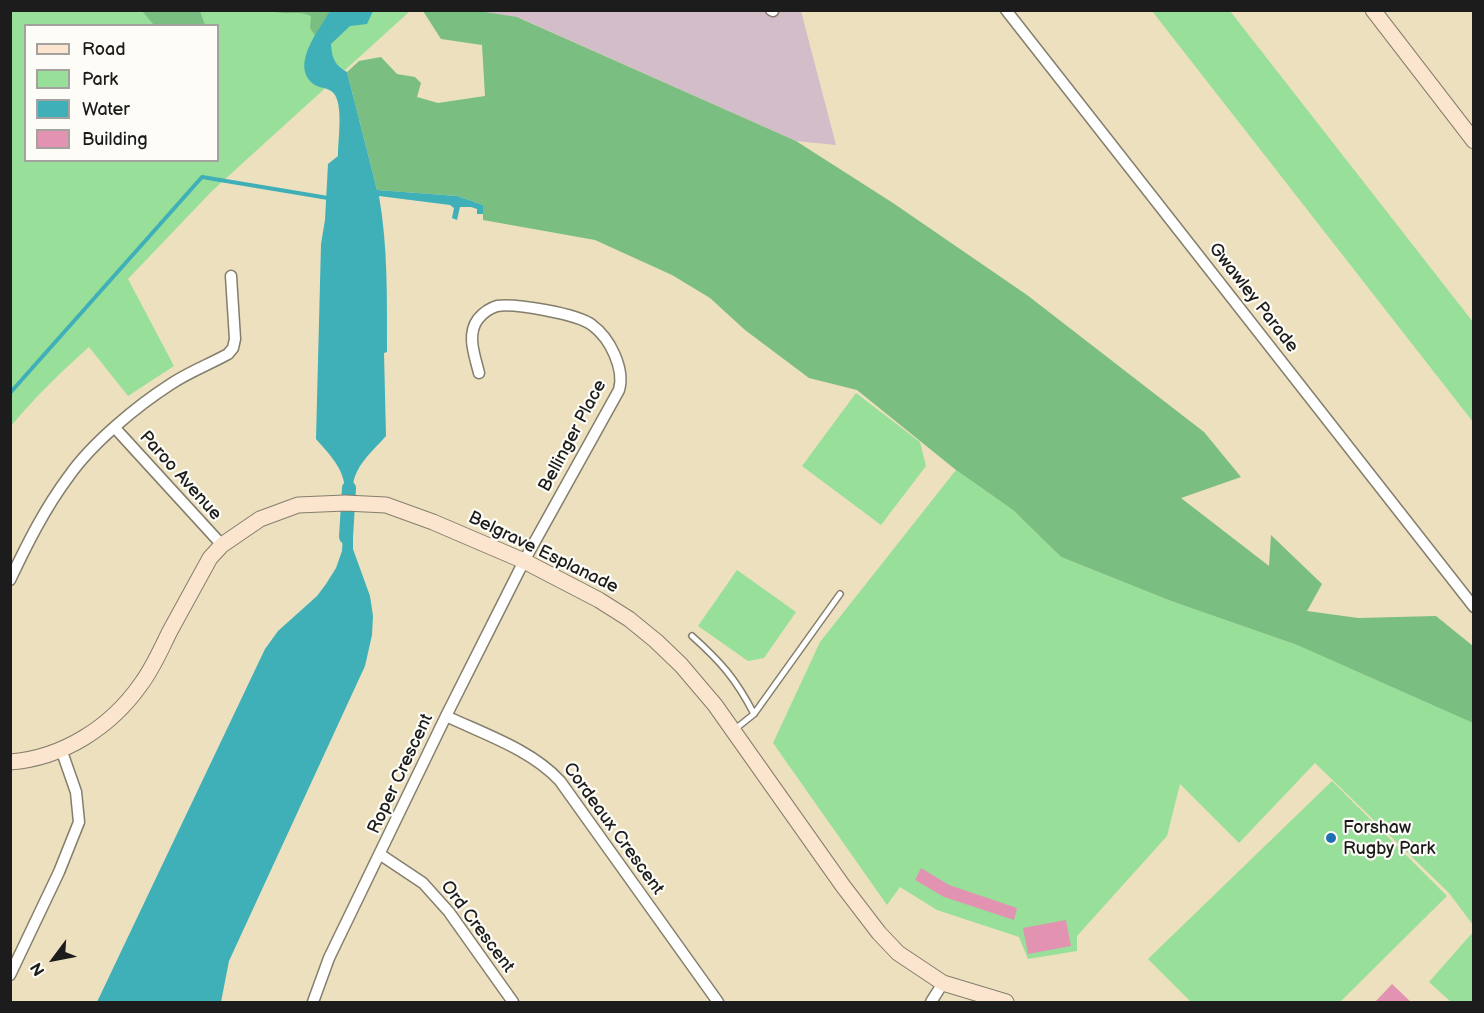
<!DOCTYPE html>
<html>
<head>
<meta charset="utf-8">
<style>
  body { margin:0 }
  #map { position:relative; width:1484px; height:1013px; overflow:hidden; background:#ece0be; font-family:"Balsamiq Sans",sans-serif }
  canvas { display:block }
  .frame { position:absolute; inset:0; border:12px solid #1c1c1c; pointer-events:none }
  .legend { position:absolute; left:24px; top:24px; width:195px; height:138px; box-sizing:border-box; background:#fdfcf7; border:2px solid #a3a29f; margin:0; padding:8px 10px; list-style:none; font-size:18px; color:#1c1c1c }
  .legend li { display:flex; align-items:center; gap:12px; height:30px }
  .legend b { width:30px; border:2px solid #a3a29f }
  .north { position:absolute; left:24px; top:929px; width:60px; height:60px; -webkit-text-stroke:4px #fdfcf7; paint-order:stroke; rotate:238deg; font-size:16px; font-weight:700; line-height:24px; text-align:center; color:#1c1c1c }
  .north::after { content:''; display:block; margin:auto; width:21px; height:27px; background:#1c1c1c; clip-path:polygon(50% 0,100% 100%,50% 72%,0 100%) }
</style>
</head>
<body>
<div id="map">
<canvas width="1484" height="1013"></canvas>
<div class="frame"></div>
<ul class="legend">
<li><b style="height:8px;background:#fce5cf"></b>Road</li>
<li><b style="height:16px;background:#98df99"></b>Park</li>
<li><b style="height:16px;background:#3fb0b8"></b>Water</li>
<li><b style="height:16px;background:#e393b2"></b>Building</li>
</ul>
<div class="north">N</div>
</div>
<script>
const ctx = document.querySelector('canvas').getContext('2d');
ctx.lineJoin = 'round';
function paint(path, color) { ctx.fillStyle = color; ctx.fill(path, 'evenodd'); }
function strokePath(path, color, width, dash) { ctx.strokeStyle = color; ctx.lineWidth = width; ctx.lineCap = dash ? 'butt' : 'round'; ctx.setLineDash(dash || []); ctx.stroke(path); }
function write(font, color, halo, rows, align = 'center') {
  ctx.font = font + ' "Balsamiq Sans",sans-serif'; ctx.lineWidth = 4.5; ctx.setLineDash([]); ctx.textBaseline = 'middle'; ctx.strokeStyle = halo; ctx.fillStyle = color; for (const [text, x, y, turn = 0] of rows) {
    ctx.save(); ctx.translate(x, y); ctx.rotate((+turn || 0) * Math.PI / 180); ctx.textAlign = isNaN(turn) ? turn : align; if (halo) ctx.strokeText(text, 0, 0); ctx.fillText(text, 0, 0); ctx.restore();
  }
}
paint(new Path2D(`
  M 469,11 L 801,11 L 836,145 L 796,141 L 520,18 Z`), '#d2bdc8');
paint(new Path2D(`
  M 10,11 L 410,11 L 212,191 L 128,279 L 174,366 L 128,396 L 89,347 C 61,372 35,397 11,426 ZM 26,26 L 218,26 L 218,160 L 26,160 Z
  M 1152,11 L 1230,11 L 1473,322 L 1473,422 Z
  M 856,393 L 920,442 L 926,466 L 881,525 L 802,466 Z
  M 956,470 L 1013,510 L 1061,557 L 1171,601 L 1297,645 L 1473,723 L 1473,925 L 1449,893 L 1315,763 L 1239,843 L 1180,784 L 1167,836 L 1077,936 L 1077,951 L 1028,959 L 1019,937 L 937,910 L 900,887 L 887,905 L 773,743 L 820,642 Z
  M 737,570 L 796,612 L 764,658 L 748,661 L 698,626 Z
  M 1332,781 L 1447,896 L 1340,1002 L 1191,1002 L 1148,959 Z
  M 1473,932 L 1473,1002 L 1451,1002 L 1429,982 Z`), '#98df99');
paint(new Path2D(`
  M 472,10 L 517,17 L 796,141 L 893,203 L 1027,295 L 1204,432 L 1241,477 L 1181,498 L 1269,566 L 1271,535 L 1322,584 L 1307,611 L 1358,618 L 1436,616 L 1473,646 L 1473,723 L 1297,645 L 1171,601 L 1061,557 L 1013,510 L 956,470 L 857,390 L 809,378 L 745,330 L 710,298 L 672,275 L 595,240 L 483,220 L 483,205 L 457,196 L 377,190 L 347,72 L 359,61 L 381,57 L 397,74 L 415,77 L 421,83 L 417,97 L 438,103 L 485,96 L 482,45 L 441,39 L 423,11 Z
  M 142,11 L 200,11 L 205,25 L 154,25 Z
  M 273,11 L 343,11 L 318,40 L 310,28 L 311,16 C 298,10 288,16 273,11 Z`), '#7abe81');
paint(new Path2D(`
  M 330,11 L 373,11 L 367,24 L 350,26 L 331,44 C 332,59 335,65 347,72 L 377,190 L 457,196 L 483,205 L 483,214 L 477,214 L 477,209 L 471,207 L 460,207 L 457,220 L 452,218 L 454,208 L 450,205 L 379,196 C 388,247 387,300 387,352 L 384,353 L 386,436 C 373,451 353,467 353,488 L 345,488 C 343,467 329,454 316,439 L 321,244 L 325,220 L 328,164 L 338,156 C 338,140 343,108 335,95 C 330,87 322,89 315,85 C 288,67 320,29 330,11 Z
  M 344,518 L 353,518 L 353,549 L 370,596 L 373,616 L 372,635 L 365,666 L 229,961 L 221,1002 L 97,1002 L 265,649 L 278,631 L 317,596 L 326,584 L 336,568 L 342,551 Z`), '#3fb0b8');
strokePath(new Path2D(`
  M 10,393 L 202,177 L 328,198`), '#3fb0b8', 4);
strokePath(new Path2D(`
  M 346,537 L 349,488`), '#3fb0b8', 14);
paint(new Path2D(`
  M 921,868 L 949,885 L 1017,908 L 1014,920 L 944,897 L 915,880 Z
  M 1066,920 L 1071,946 L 1028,954 L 1023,928 Z
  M 1392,984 L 1411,1002 L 1375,1002 Z`), '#e393b2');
const lane = new Path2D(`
  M 692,636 C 721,662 736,679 754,714
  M 734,730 L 754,714 L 840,594`);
const street = new Path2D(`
  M 771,10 L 773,11
  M 1006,10 L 1474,607
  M 115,428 L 222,545
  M 10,580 C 27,544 45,508 69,476 C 92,443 138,405 171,384 C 189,372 210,364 228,354 L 233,348 L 235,339 L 231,276
  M 446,716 C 484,734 532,750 560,781 L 718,1002
  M 381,855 L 423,883 L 449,912 L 513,1002
  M 10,975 L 59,872 L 79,822 L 76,792 L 61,749
  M 313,1002 L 329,958 L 446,716 L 524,561 L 619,390 C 625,369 610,338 592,325 C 578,314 515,303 497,306 C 490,308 483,313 478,319 C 466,335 475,356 479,373
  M 931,1002 L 943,983`);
const secondary = new Path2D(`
  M 1373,10 L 1474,141
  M 10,762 C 63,758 111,727 141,684 C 153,668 161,649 170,631 C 183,607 197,582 210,558 L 222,545 L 260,519 L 298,505 L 345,503 L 386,505 L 433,522 L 524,561 L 599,600 L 629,619 L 656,641 L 681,665 L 715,705 L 843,886 L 879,933 L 898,953 L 943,983 L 1006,1002`);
strokePath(lane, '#847e6d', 8);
strokePath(street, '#847e6d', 13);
strokePath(secondary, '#847e6d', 17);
strokePath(lane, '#fff', 5);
strokePath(street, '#fff', 10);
strokePath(secondary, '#fce5cf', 15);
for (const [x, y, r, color] of [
  [1331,838,6,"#1f6fb2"]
]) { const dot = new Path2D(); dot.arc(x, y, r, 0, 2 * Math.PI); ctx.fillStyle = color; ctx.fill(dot); strokePath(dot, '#fdfcf7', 2); }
write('18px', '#1c1c1c', '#fdfcf7', [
  ["Gwawley Parade",1253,298,52],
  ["Bellinger Place",573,436,-62],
  ["Paroo Avenue",180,476,48],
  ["Belgrave Esplanade",543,553,26],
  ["Roper Crescent",401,774,-65],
  ["Cordeaux Crescent",613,829,54],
  ["Ord Crescent",477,927,53]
]);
write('18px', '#1c1c1c', '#fdfcf7', [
  ["Forshaw",1343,828],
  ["Rugby Park",1343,849]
], 'left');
</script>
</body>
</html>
